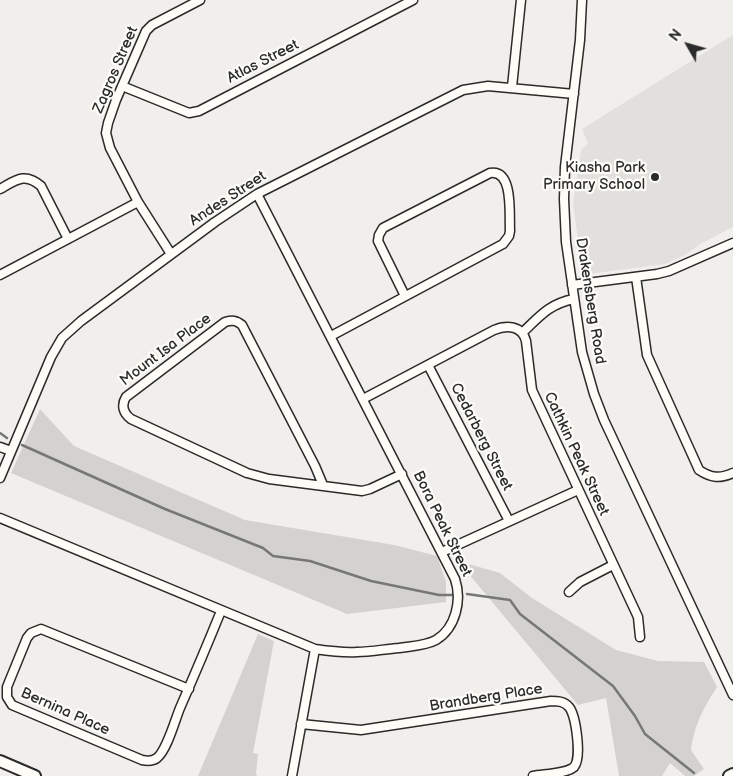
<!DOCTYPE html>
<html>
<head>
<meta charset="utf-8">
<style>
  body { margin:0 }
  #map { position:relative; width:733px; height:776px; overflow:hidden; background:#f0efeb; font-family:"Balsamiq Sans",sans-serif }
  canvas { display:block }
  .north { position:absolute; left:663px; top:20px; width:50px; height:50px; -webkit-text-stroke:4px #fdfcf7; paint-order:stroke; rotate:308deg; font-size:14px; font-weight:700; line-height:20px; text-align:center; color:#2b2b2b }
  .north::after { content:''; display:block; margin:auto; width:18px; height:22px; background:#2b2b2b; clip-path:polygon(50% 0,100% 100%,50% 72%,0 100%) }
</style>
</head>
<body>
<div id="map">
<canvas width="733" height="776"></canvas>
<div class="north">N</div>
</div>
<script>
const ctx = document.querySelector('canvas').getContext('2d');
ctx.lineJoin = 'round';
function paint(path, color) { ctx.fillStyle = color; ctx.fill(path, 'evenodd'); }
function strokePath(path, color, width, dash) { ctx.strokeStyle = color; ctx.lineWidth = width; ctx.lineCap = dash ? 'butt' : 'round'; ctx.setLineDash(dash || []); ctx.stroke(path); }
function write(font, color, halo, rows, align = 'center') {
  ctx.font = font + ' "Balsamiq Sans",sans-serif'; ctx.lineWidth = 4.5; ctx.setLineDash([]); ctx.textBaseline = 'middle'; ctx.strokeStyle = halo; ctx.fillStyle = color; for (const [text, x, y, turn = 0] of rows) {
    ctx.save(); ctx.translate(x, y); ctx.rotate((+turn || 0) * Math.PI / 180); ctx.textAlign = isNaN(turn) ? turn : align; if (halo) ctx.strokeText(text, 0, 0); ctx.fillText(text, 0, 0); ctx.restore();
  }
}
paint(new Path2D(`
  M 733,35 L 733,227 L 702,243 L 685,255 L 665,264 L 588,274 L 582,269 L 573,204 L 581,150 L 588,143 L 582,129 Z`), '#e1e0dc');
paint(new Path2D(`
  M 40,409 L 74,446 L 245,520 L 394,545 L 437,556 L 446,582 L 446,602 L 347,614 L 11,473 Z
  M 458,561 L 500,573 L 532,598 L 616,650 L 658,661 L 704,662 L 717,687 C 704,707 694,725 691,750 L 704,769 L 694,776 L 685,776 L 670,763 L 662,776 L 619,776 L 606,698 L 578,705 Z
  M 258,634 L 274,641 L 253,753 L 258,754 L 256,773 L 257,776 L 198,776 Z`), '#d3d2cf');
strokePath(new Path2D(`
  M 0,433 L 7,438
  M 22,445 L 165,509 L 263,548 L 273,556 L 310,561 L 371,581 L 439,595 L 454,595
  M 467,594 L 510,600 L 520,614 L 613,686 L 635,716 L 645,734 L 694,773`), '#777775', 2.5);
const minor = new Path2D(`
  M 582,0 L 580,40 L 565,167 L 564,199 L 566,242 L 582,352 L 594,394 L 604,420 L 733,695
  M 122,86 L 189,113 L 199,111 L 413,0
  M 512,87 L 521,0
  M 0,189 C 16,180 25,172 41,186 L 68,239
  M 171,254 L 138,202 L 110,148 L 106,133 L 108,123 L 116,100 L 146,31 L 152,25 L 200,0
  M 0,275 L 138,202
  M 636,277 L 647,355 L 699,470 C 711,478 720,479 733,473
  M 572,285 L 657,274 L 669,271 L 733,243
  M 522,333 C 540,316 549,304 574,299
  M 331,336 L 503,244 L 509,236 L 510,231 C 509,215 514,169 490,173 L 383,228 L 379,235 L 378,241 L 405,296
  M 428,365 L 509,521
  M 363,399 L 494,330 C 506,325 522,325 526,341 L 532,390 L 638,617 L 640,637
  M 0,447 L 11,451
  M 0,478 L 51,357 L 62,338 L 81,321 L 215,222 L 257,194 L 463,90 L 488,86 L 574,94
  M 323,485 L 315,466 L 242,325 C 236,320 232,320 225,322 L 126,397 C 121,405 123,413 131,419 L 247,473 L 269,479 L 362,491 L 370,489 L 402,474
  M 0,518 L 315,649 C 329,651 343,653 357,652 C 371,652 385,649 399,648 C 411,646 425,646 436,640 C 456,628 462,600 455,579 L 257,194
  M 442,552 L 578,490
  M 569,592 L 580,582 L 613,565
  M 189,689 L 41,629 L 31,633 L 27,638 L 7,687 L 7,697 L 12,705 L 142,760 C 147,761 153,761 157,758 C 167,750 175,720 180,708 C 194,676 208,643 221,611
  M 301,724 L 361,730 L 551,701 C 557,701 564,701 569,707 C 576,716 582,758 574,767 C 566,774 543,774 533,776
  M 292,776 L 315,649`);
const tertiary = new Path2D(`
  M 0,761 L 35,776
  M 729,776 L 733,774`);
strokePath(minor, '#2b2b2b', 11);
strokePath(tertiary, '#2b2b2b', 14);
strokePath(minor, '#fdfcf7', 8);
strokePath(tertiary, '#fdfcf7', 10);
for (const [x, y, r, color] of [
  [655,177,5,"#2b2b2b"]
]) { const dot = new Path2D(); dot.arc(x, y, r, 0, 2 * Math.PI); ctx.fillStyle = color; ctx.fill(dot); strokePath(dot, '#fdfcf7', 2); }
write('15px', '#2b2b2b', '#fdfcf7', [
  ["Atlas Street",263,62,-27],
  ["Zagros Street",116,70,-67],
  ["Andes Street",228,199,-33],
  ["Drakensberg Road",590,301,81],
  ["Mount Isa Place",166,350,-37],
  ["Cedarberg Street",481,437,63],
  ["Cathkin Peak Street",576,454,65],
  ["Bora Peak Street",442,524,64],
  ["Brandberg Place",486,698,-9],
  ["Bernina Place",65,712,24]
]);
write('15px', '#2b2b2b', '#fdfcf7', [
  ["Kiasha Park",645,168],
  ["Primary School",645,185]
], 'right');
</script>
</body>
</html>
